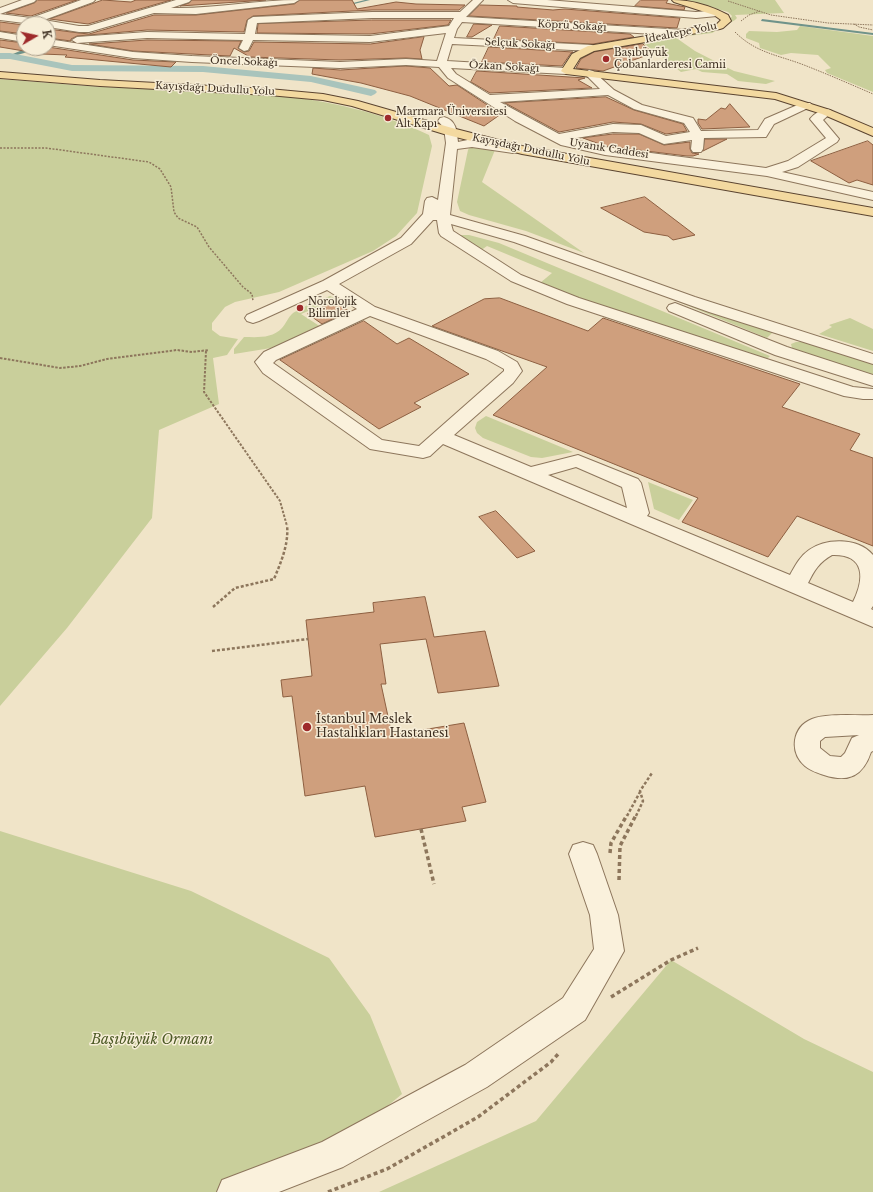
<!DOCTYPE html>
<html>
<head>
<meta charset="utf-8">
<style>
  body { margin:0 }
  #map { position:relative; width:873px; height:1192px; overflow:hidden; background:#f0e4c8; font-family:"Libre Baskerville",serif }
  canvas { display:block }
  .north { position:absolute; left:16px; top:16px; width:40px; height:40px; box-sizing:border-box; background:#f7eed8; border:1px solid #ada18e; border-radius:50%; rotate:81deg; font-size:11px; font-weight:700; line-height:16px; text-align:center; color:#3d2e20 }
  .north::after { content:''; display:block; margin:auto; width:14px; height:18px; background:#9e2a2b; clip-path:polygon(50% 0,100% 100%,50% 72%,0 100%) }
</style>
</head>
<body>
<div id="map">
<canvas width="873" height="1192"></canvas>
<div class="north">K</div>
</div>
<script>
const ctx = document.querySelector('canvas').getContext('2d');
ctx.lineJoin = 'round';
function paint(path, color) { ctx.fillStyle = color; ctx.fill(path, 'evenodd'); }
function strokePath(path, color, width, dash) { ctx.strokeStyle = color; ctx.lineWidth = width; ctx.lineCap = dash ? 'butt' : 'round'; ctx.setLineDash(dash || []); ctx.stroke(path); }
function write(font, color, halo, rows, align = 'center') {
  ctx.font = font + ' "Libre Baskerville",serif'; ctx.lineWidth = 3; ctx.setLineDash([]); ctx.textBaseline = 'middle'; ctx.strokeStyle = halo; ctx.fillStyle = color; for (const [text, x, y, turn = 0] of rows) {
    ctx.save(); ctx.translate(x, y); ctx.rotate((+turn || 0) * Math.PI / 180); ctx.textAlign = isNaN(turn) ? turn : align; if (halo) ctx.strokeText(text, 0, 0); ctx.fillText(text, 0, 0); ctx.restore();
  }
}
paint(new Path2D(`
  M 686,0 L 775,0 L 784,13 L 735,15 L 737,18 L 735,20 L 712,33 L 679,37 L 678,35 C 690,32 728,28 732,16 L 728,12 Z
  M 800,26 L 873,36 L 873,92 L 827,73 L 825,70 L 831,68 L 818,55 L 791,53 L 781,55 L 760,48 L 759,43 L 746,38 L 746,34 L 749,31 L 777,32 L 797,30 Z
  M 675,37 L 695,51 L 734,71 L 775,81 L 766,84 L 738,81 L 727,74 L 702,72 L 696,69 L 681,72 L 642,42 Z
  M 0,79 L 87,86 L 275,95 C 329,101 380,112 429,135 L 432,146 L 417,213 L 396,236 L 373,251 L 279,292 L 235,302 L 225,307 L 212,323 L 212,330 L 220,336 L 238,339 L 227,355 L 213,358 L 219,404 L 159,430 L 152,518 L 67,628 L 0,706 Z
  M 481,147 L 495,150 L 482,182 L 584,253 L 526,231 L 469,215 L 460,211 L 457,202 L 468,150 L 469,148 Z
  M 455,235 L 469,235 L 499,243 L 770,356 L 766,360 L 610,311 L 540,283 L 552,273 L 487,246 L 480,251 Z
  M 657,293 L 773,332 L 767,338 Z
  M 330,296 L 337,299 L 301,314 L 321,327 L 271,348 L 234,354 L 234,349 L 244,337 C 256,337 272,339 282,328 C 286,324 288,317 293,313 C 304,306 317,301 330,296 Z
  M 850,318 L 873,329 L 873,351 L 819,334 L 832,327 L 829,325 Z
  M 796,342 L 806,342 L 873,363 L 873,376 L 792,348 L 791,344 Z
  M 486,416 L 573,452 L 542,458 L 531,457 L 483,438 L 477,433 L 475,428 L 477,422 Z
  M 648,482 L 693,500 L 679,520 L 654,509 Z
  M 0,831 L 191,891 L 329,958 L 370,1015 L 402,1094 L 315,1166 L 246,1192 L 0,1192 Z
  M 671,960 L 804,1039 L 873,1072 L 873,1192 L 379,1192 L 536,1121 Z`), '#c9cf9b');
paint(new Path2D(`
  M 365,0 L 370,0 L 346,6 L 345,5 Z
  M 762,19 L 873,33 L 873,35 L 761,21 Z
  M 35,48 L 42,48 L 10,57 L 8,56 L 20,51 Z`), '#6f938a');
paint(new Path2D(`
  M 0,53 L 10,53 L 72,65 L 203,66 L 311,76 L 375,90 L 377,92 L 375,94 L 371,96 L 311,82 L 203,72 L 72,71 L 10,59 L 0,59 Z`), '#a9c4bc');
const building = new Path2D(`
  M 38,0 L 77,0 L 31,16 L 6,13 L 34,3 Z
  M 103,0 L 131,2 L 136,0 L 171,0 L 88,24 L 50,19 Z
  M 192,0 L 266,0 L 180,6 L 189,3 Z
  M 300,0 L 352,0 L 357,9 L 396,2 L 416,4 L 465,5 L 459,10 L 372,10 L 253,16 L 247,20 L 244,32 L 147,30 L 77,36 L 71,39 L 71,41 L 48,38 L 48,29 L 79,33 L 89,34 L 154,15 L 196,15 L 294,4 Z
  M 641,0 L 668,0 L 666,3 L 685,7 L 684,10 L 635,6 Z
  M 480,5 L 517,6 L 517,7 L 553,10 L 565,9 L 680,18 L 677,28 L 469,16 Z
  M 372,20 L 451,20 L 448,25 L 370,34 L 257,33 L 258,24 Z
  M 0,22 L 24,25 L 24,34 L 0,31 Z
  M 474,24 L 492,25 L 472,37 L 467,37 Z
  M 500,26 L 630,34 L 634,37 L 593,44 L 494,39 Z
  M 424,37 L 420,50 L 422,59 L 406,58 L 340,60 L 250,57 L 234,48 L 230,56 L 133,51 L 89,44 L 147,40 L 241,41 L 238,48 L 244,52 L 249,51 L 254,42 L 370,44 Z
  M 0,40 L 24,43 L 24,48 L 48,48 L 48,47 L 133,60 L 176,62 L 171,67 L 65,57 L 67,55 L 42,54 L 0,47 Z
  M 643,44 L 653,53 L 603,71 L 576,68 L 581,59 L 594,52 Z
  M 489,47 L 573,52 L 571,53 L 562,66 L 482,62 Z
  M 406,66 L 430,68 L 449,86 L 457,85 L 501,114 L 484,126 L 410,96 L 361,83 L 312,74 L 313,68 L 340,70 Z
  M 477,71 L 585,78 L 578,80 L 592,88 L 490,93 L 471,82 Z
  M 606,97 L 634,110 L 683,124 L 687,131 L 666,134 L 641,124 L 613,122 L 559,132 L 505,103 Z
  M 730,104 L 750,127 L 702,129 L 698,123 L 698,119 L 706,120 L 721,108 L 725,109 Z
  M 613,134 L 639,134 L 664,145 L 690,142 L 690,149 L 692,153 L 699,154 L 693,156 L 687,156 L 605,146 L 583,138 Z
  M 705,139 L 727,139 L 703,151 Z
  M 868,141 L 873,145 L 873,185 L 857,180 L 849,183 L 811,161 Z
  M 645,197 L 695,235 L 673,240 L 668,236 L 644,232 L 601,208 Z
  M 500,298 L 588,331 L 603,318 L 800,384 L 782,407 L 860,434 L 850,450 L 873,458 L 873,546 L 797,516 L 768,557 L 682,522 L 698,498 L 493,415 L 547,367 L 432,326 L 484,299 Z
  M 335,302 L 349,311 L 322,324 L 308,314 Z
  M 364,321 L 397,344 L 409,338 L 469,374 L 414,403 L 421,407 L 379,429 L 280,360 Z
  M 496,511 L 535,551 L 517,558 L 479,517 Z
  M 425,597 L 434,637 L 485,631 L 499,686 L 438,693 L 426,639 L 380,644 L 386,684 L 381,684 L 392,735 L 464,723 L 486,802 L 462,807 L 466,821 L 375,837 L 365,786 L 305,796 L 292,696 L 283,697 L 281,680 L 312,676 L 306,620 L 374,612 L 373,603 Z`);
paint(building, '#cf9f7d');
strokePath(building, '#8d5f41', 1);
const minor = new Path2D(`
  M 22,0 L 36,0 L 34,2 L 0,14 L 0,8 Z
  M 81,0 L 95,0 L 93,2 L 44,20 L 79,26 L 88,26 L 176,0 L 191,0 L 189,2 L 171,8 C 214,9 256,0 299,0 L 294,3 L 196,14 L 154,13 L 89,32 L 79,32 L 48,27 L 48,24 L 32,24 L 0,20 L 0,14 L 31,18 Z
  M 473,0 L 483,0 L 466,17 L 685,30 L 690,33 L 685,36 L 462,22 L 457,29 L 454,38 L 592,45 L 597,48 L 592,51 L 452,44 L 447,61 L 566,68 L 571,71 L 566,74 L 451,68 L 456,74 L 490,95 L 600,89 L 584,73 L 589,70 L 593,71 L 614,90 L 642,105 L 693,118 L 701,131 L 758,130 L 765,119 L 802,103 L 810,103 L 812,105 L 810,107 L 774,124 L 766,137 L 704,138 L 703,149 L 701,152 L 693,152 L 691,149 L 692,140 L 664,144 L 639,133 L 613,132 L 570,139 L 605,147 L 766,168 L 788,161 L 826,138 L 810,119 C 815,113 823,108 830,110 L 832,112 L 823,120 L 839,139 L 837,142 L 798,167 L 782,172 L 873,192 L 873,200 L 767,176 L 605,155 L 561,145 L 515,121 L 484,101 L 448,78 L 439,67 L 406,65 L 340,68 L 192,62 L 133,58 L 48,45 L 48,39 L 133,52 L 192,56 L 340,62 L 406,59 L 437,61 L 446,33 L 370,42 L 253,40 L 248,50 L 244,51 L 239,48 L 243,40 L 147,38 L 77,43 L 72,40 L 77,37 L 147,32 L 245,34 L 248,20 L 253,17 L 372,12 L 460,12 ZM 372,18 L 454,18 L 449,26 L 370,36 L 255,34 L 257,23 ZM 608,95 L 634,109 L 684,123 L 690,132 L 666,136 L 641,125 L 613,124 L 559,134 L 500,102 Z
  M 508,0 L 547,0 L 696,12 L 717,10 L 722,13 L 717,16 L 696,18 L 513,3 Z
  M 0,32 L 24,36 L 24,42 L 0,38 Z
  M 444,117 C 456,120 457,131 458,142 L 472,139 L 513,145 L 517,146 L 519,149 L 517,152 L 513,153 L 472,147 L 457,149 L 450,215 L 525,236 L 695,297 L 873,354 L 873,364 L 709,312 L 514,242 L 451,224 L 453,231 L 521,275 L 579,298 L 853,387 L 873,389 L 873,399 L 863,399 L 844,396 L 567,304 L 511,281 L 441,236 L 439,233 L 437,220 L 433,220 L 411,244 L 339,284 L 375,307 L 498,351 L 517,362 L 522,371 L 513,383 L 454,435 L 531,467 L 578,455 L 638,479 L 641,483 L 649,513 L 647,516 L 790,575 C 795,566 800,556 809,550 C 826,538 858,537 873,555 L 873,606 L 871,609 L 873,610 L 873,627 L 443,444 L 430,456 L 423,458 L 370,449 L 263,373 L 255,362 L 264,352 L 357,309 L 327,290 L 259,321 L 253,323 L 247,321 L 245,318 L 247,315 L 323,281 L 401,238 L 423,214 L 425,201 L 427,198 L 432,197 L 438,200 L 446,143 L 444,128 L 438,121 L 440,118 ZM 370,316 L 486,359 L 504,369 L 504,371 L 419,446 L 382,440 L 273,363 L 276,360 ZM 576,467 L 622,487 L 627,508 L 548,475 ZM 832,555 C 865,554 865,578 853,602 L 808,583 C 814,571 819,562 832,555 Z
  M 675,303 L 787,347 L 873,375 L 873,386 L 775,355 L 669,311 L 667,308 L 669,305 Z
  M 873,715 L 873,751 L 871,752 C 863,776 849,783 824,775 C 818,773 811,771 805,766 C 789,752 792,727 812,719 C 828,713 855,716 873,715 ZM 859,735 L 852,738 L 845,753 L 841,757 L 830,756 L 820,748 L 820,741 L 825,737 Z
  M 583,842 L 593,845 L 597,854 L 618,915 L 624,951 L 585,1020 L 487,1087 L 343,1167 L 279,1192 L 217,1192 L 222,1180 L 322,1142 L 465,1065 L 563,998 L 594,949 L 590,915 L 569,854 L 573,845 Z`);
const major = new Path2D(`
  M 672,0 C 692,0 711,6 728,15 L 731,21 L 723,28 L 720,29 L 594,51 L 580,58 L 573,69 L 776,93 L 830,110 L 873,128 L 873,136 L 822,114 L 775,99 L 566,74 L 561,71 L 572,54 L 588,46 L 717,24 L 721,20 L 714,15 L 674,2 Z
  M 0,72 L 100,80 L 269,89 L 323,94 L 358,101 L 452,128 L 522,146 L 873,208 L 873,216 L 522,154 L 444,134 L 352,106 L 323,100 L 269,95 L 100,86 L 0,78 Z`);
strokePath(minor, '#8d765c', 2);
strokePath(major, '#5b4430', 2);
strokePath(new Path2D(`
  M 728,1 L 771,15 L 828,23 L 873,25
  M 741,21 L 749,15 L 760,11
  M 854,24 L 859,27 L 873,30
  M 735,32 C 756,53 778,55 804,65 C 827,74 850,84 873,94`), '#8d765c', 1, [1.5, 1]);
strokePath(new Path2D(`
  M 0,148 L 46,148 L 149,162 L 160,169 L 171,187 L 174,212 L 178,218 L 197,227 L 209,247 L 243,287 L 252,294 L 253,301`), '#8d765c', 1.5, [2, 1.5]);
strokePath(new Path2D(`
  M 206,351 L 204,392 L 280,501 L 287,526
  M 0,358 L 60,368 L 80,366 L 107,359 L 177,350 L 192,352 L 209,350`), '#8d765c', 2, [2.5, 1.5]);
strokePath(new Path2D(`
  M 213,607 L 235,588 L 274,579 C 281,562 289,544 287,525
  M 212,651 L 308,639
  M 627,816 L 640,792
  M 636,816 L 643,801 L 640,791 L 652,773`), '#8d765c', 2.5, [3, 2]);
strokePath(new Path2D(`
  M 421,829 L 434,884
  M 610,853 L 611,843 L 627,815
  M 619,880 L 620,846 L 636,815
  M 611,997 L 671,960 L 698,948
  M 328,1192 L 387,1169 L 478,1117 L 551,1062 L 560,1052`), '#8d765c', 3.5, [4, 3]);
paint(minor, '#faf1dc');
paint(major, '#f3d9a0');
for (const [x, y, r, color] of [
  [606,59,4,"#9e2a2b"],
  [388,118,4,"#9e2a2b"],
  [300,308,4,"#9e2a2b"],
  [307,727,5,"#9e2a2b"]
]) { const dot = new Path2D(); dot.arc(x, y, r, 0, 2 * Math.PI); ctx.fillStyle = color; ctx.fill(dot); strokePath(dot, '#f7eed8', 1.5); }
write('10px', '#3d2e20', '#f7eed8', [
  ["Köprü Sokağı",572,26,3],
  ["İdealtepe Yolu",681,33,-11],
  ["Selçuk Sokağı",520,44,3],
  ["Öncel Sokağı",244,62,2],
  ["Özkan Sokağı",504,67,3],
  ["Kayışdağı Dudullu Yolu",215,89,3],
  ["Uyanık Caddesi",609,149,9],
  ["Kayışdağı Dudullu Yolu",531,150,12]
]);
write('10px', '#3d2e20', '#f7eed8', [
  ["Başıbüyük",614,53],
  ["Çobanlarderesi Camii",614,65],
  ["Marmara Üniversitesi",396,112],
  ["Alt Kapı",396,124],
  ["Nörolojik",308,302],
  ["Bilimler",308,314]
], 'left');
write('12px', '#3d2e20', '#f7eed8', [
  ["İstanbul Meslek",316,720],
  ["Hastalıkları Hastanesi",316,734]
], 'left');
write('italic 14px', '#4d5a26', '#f7eed8', [
  ["Başıbüyük Ormanı",152,1040]
]);
</script>
</body>
</html>
